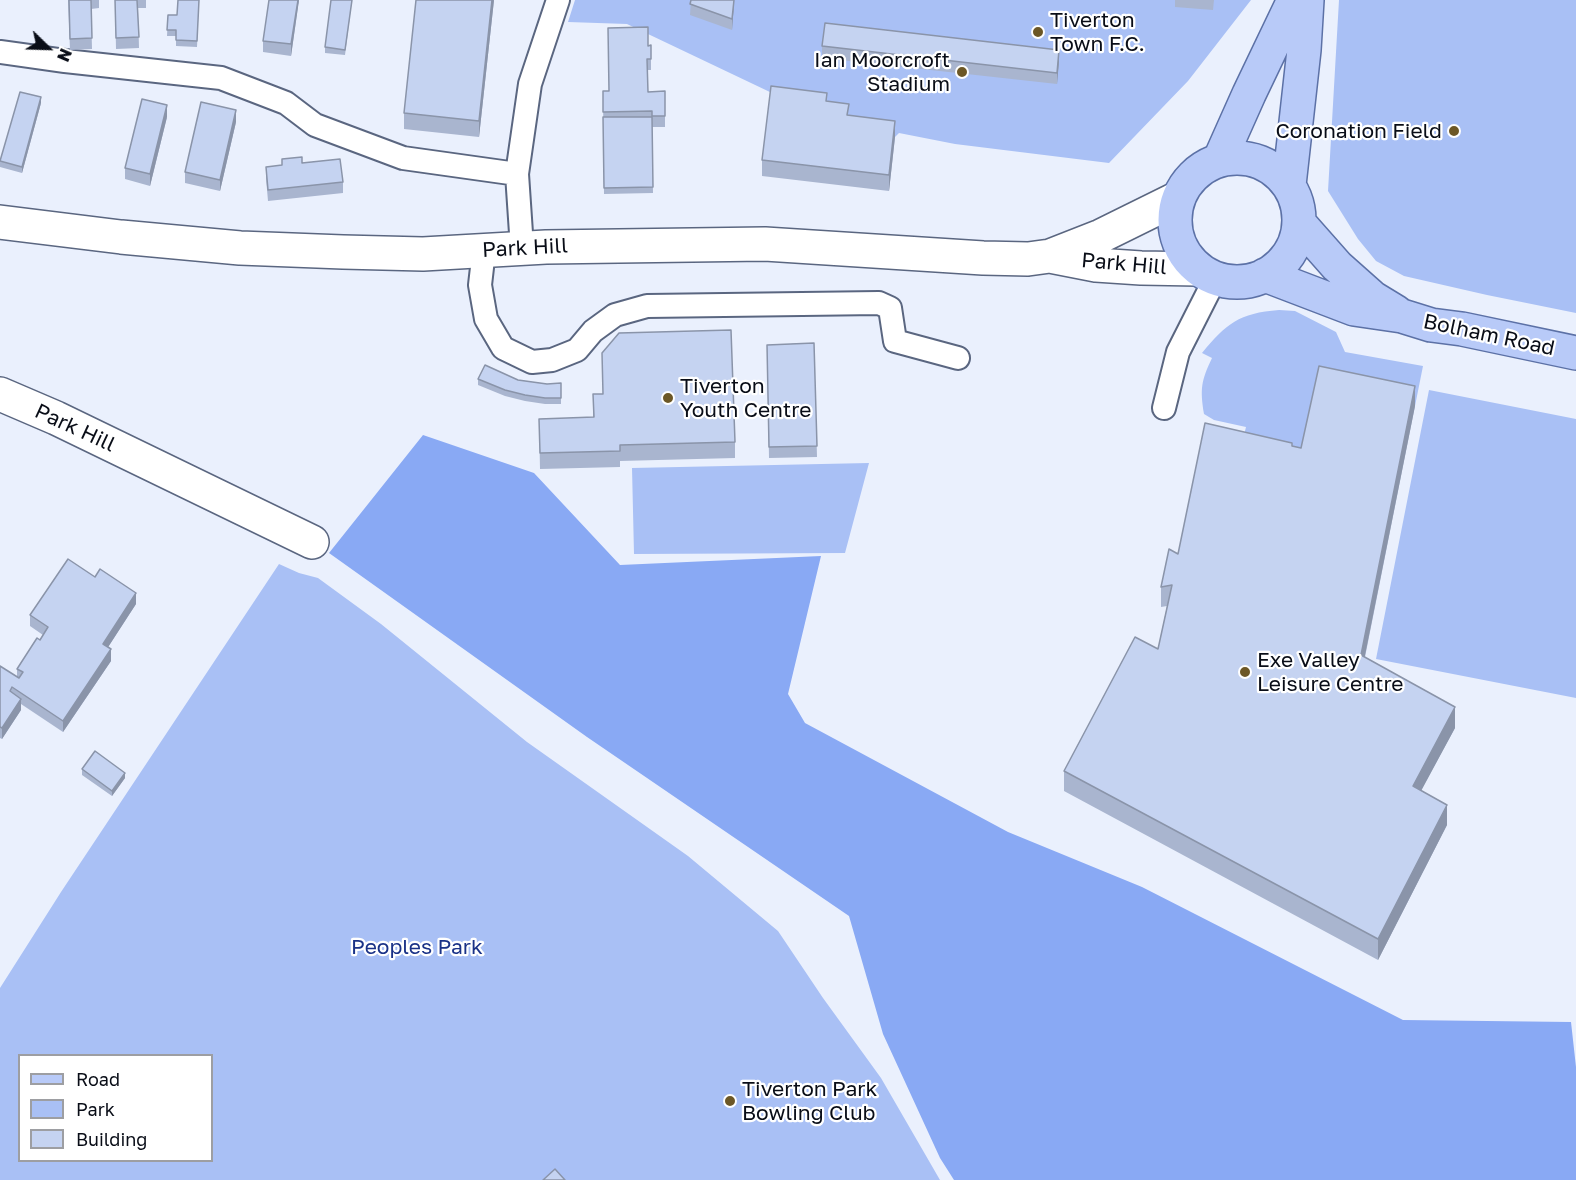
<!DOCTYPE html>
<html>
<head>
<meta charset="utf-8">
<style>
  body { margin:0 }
  #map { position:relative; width:1576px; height:1180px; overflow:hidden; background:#eaf0fd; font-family:"Golos Text",sans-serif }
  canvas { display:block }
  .legend { position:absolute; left:18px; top:1054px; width:195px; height:108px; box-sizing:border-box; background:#fff; border:2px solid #9d9ea2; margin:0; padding:8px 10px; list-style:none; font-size:18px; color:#090d17 }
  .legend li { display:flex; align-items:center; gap:12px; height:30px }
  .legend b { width:30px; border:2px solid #9d9ea2 }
  .north { position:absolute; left:18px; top:18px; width:60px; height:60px; -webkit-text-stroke:4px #fff; paint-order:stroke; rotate:113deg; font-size:16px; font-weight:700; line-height:24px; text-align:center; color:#090d17 }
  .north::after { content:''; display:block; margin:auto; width:21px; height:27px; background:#090d17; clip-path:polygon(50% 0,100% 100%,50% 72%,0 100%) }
</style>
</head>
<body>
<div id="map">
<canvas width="1576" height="1180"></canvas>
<ul class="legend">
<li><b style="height:8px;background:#b8caf8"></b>Road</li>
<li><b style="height:16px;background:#a9c0f5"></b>Park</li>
<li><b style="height:16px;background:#c5d3f1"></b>Building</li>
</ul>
<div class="north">N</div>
</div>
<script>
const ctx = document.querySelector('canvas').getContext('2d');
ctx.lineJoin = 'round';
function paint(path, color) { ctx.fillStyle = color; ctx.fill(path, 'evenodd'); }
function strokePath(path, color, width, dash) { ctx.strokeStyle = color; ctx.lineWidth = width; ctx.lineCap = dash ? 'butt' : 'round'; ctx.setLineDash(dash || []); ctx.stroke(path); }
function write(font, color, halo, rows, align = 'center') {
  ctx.font = font + ' "Golos Text",sans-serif'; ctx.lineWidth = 4.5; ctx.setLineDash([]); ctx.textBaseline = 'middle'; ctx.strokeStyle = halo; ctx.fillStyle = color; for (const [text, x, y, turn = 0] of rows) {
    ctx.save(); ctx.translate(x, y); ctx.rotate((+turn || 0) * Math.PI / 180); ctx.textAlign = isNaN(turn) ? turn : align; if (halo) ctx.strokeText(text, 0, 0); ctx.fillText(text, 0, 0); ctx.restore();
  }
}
paint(new Path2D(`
  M 575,0 L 1251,0 L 1188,81 L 1109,163 L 955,144 L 899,133 L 895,137 L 772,93 L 627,24 L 568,22 Z
  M 1339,0 L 1576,0 L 1576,313 L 1487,295 L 1404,276 L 1376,261 L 1358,239 L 1328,191 Z
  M 1279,310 L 1295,311 L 1336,332 L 1345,352 L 1423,366 L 1415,406 L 1319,386 L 1304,451 L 1243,439 L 1246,427 L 1214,420 L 1204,414 C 1200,389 1201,381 1212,358 L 1202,353 C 1226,324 1239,313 1279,310 Z
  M 1429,390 L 1576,419 L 1576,698 L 1376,659 Z
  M 869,463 L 845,553 L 634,554 L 632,468 Z
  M 279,564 L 299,573 L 318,578 L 381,624 L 527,742 L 688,856 L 778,931 L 823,998 L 881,1078 L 940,1180 L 0,1180 L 0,988 L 61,892 ZM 20,1056 L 212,1056 L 212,1160 L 20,1160 Z`), '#a9c0f5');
paint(new Path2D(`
  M 423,435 L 534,473 L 620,565 L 821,556 L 788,694 L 805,723 L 1008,832 L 1142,887 L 1403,1020 L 1571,1022 L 1576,1067 L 1576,1180 L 954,1180 L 940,1158 L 883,1034 L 849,916 L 587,737 L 329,553 Z`), '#89a9f4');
const service = new Path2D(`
  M 0,52 L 65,61 L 221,78 L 286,103 L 315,125 L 403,158 L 517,174
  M 522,248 L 517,174 L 530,84 L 558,0
  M 484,250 L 480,285 L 486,319 L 503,348 L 532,362 L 552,360 L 577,350 L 593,331 L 615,315 L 647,306 L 879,303 L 890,308 L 895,341 L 958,358
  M 1164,408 L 1178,352 L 1215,279`);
const minor = new Path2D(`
  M 0,394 L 56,418 L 312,542`);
const tertiary = new Path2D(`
  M 0,222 L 121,237 L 240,248 L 343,252 L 423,254 L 546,247 L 765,244 L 983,258 L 1028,259 L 1050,256 L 1101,236 L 1178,198
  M 1050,256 L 1096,265 L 1141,268 L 1198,269`);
const primary = new Path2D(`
  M1175 220a62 62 0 1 1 124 0a62 62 0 1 1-124 0Z
  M 1220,159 L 1249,94 L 1294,0
  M 1289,185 L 1304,50 L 1307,0
  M 1299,223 L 1337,266 L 1373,298 L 1396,312
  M 1265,275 L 1354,309 L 1402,316 L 1431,325 L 1462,329 L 1576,353`);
strokePath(service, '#5a6680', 26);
strokePath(minor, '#5a6680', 36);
strokePath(tertiary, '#5a6680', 36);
strokePath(primary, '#5c71a6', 36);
strokePath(service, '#fff', 22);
strokePath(minor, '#fff', 33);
strokePath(tertiary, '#fff', 33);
strokePath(primary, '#b8caf8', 33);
paint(new Path2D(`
  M 68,0 L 99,0 L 99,8 L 91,9 L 92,49 L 70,50 Z
  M 115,0 L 146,0 L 146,8 L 138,8 L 139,48 L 116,49 Z
  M 199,0 L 197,47 L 176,46 L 176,36 L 167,36 L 168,15 L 177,15 Z
  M 299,0 L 291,56 L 263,52 L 263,41 Z
  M 352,0 L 345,55 L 325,53 L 325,47 Z
  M 494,0 L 479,137 L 404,129 L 404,113 Z
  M 689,0 L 734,0 L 732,30 L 690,15 L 691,0 Z
  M 1175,0 L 1214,0 L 1213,10 L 1175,7 Z
  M 648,46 L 651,57 L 651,70 L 647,70 L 648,92 L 665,91 L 665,127 L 652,127 L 653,193 L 604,194 L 603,91 L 608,91 Z
  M 822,46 L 1059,61 L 1057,84 L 822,58 Z
  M 827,101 L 849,116 L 895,137 L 889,191 L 762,176 L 762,160 Z
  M 41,103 L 22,173 L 0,167 L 0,161 Z
  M 167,117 L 150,186 L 125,179 L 125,168 Z
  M 236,122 L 220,191 L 185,183 L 185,172 Z
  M 302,163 L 343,182 L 343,193 L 268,201 L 266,178 L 266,167 Z
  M 814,343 L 817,457 L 769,458 L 767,345 Z
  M 478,379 L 518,380 L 547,384 L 561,383 L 561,404 L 545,404 L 525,401 L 505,396 L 478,385 Z
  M 593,394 L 735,442 L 735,458 L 620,461 L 620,467 L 540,469 L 539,419 L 593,417 Z
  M 1415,406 L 1365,657 L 1455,728 L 1421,790 L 1447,825 L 1378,960 L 1064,791 L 1064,771 L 1158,649 L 1167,606 L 1161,607 L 1161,587 L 1178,554 L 1301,448 Z
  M 136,604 L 108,647 L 111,661 L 63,732 L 21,704 L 21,710 L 2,739 L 0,738 L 0,666 L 17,677 L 17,669 L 43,635 L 30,626 L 30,615 Z
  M 82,769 L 125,778 L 112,796 L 82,775 Z`), '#a9b5cf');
paint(new Path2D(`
  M 298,0 L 299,0 L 291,56 L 291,44 Z
  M 492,0 L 494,0 L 479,137 L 479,121 Z
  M 734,0 L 734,4 L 732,30 L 732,19 Z
  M 1059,50 L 1059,61 L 1057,84 L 1057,73 Z
  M 41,97 L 41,103 L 22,173 L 22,167 Z
  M 167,105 L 167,117 L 150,186 L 150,174 Z
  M 236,110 L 236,122 L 220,191 L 220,180 Z
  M 895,121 L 895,137 L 889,191 L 889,175 Z
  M 1415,386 L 1415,406 L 1361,675 L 1361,655 Z
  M 136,593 L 136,604 L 103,655 L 103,644 Z
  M 111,649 L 111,661 L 63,732 L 63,721 Z
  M 21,699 L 21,710 L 2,739 L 2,728 Z
  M 1455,707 L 1455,728 L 1413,806 L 1413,786 Z
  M 125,773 L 125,778 L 112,796 L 112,791 Z
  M 1447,805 L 1447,825 L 1378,960 L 1378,939 Z`), '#8a94a9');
const building = new Path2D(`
  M 69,0 L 91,0 L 92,38 L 70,39 Z
  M 115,0 L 137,0 L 139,37 L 116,38 Z
  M 178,0 L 199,0 L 197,41 L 176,40 L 176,30 L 167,30 L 168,15 L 177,15 Z
  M 269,0 L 298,0 L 291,44 L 263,41 Z
  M 331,0 L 352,0 L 345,50 L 325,47 Z
  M 416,0 L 492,0 L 479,121 L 404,113 Z
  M 691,0 L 734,0 L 732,19 L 690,4 Z
  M 825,23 L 1059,50 L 1057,73 L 822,46 Z
  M 648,27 L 648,46 L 651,45 L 651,59 L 647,59 L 648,92 L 665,91 L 665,116 L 652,116 L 652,111 L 603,112 L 603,91 L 609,91 L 608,28 Z
  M 771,86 L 827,93 L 826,101 L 849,104 L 847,115 L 895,121 L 889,175 L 762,160 Z
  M 20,92 L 41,97 L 22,167 L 0,161 Z
  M 142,99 L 167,105 L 150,174 L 125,168 Z
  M 201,102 L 236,110 L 220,180 L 185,172 Z
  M 603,117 L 652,117 L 653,187 L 604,188 Z
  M 302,157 L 302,163 L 340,159 L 343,182 L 268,190 L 266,167 L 282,165 L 282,159 Z
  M 731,330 L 735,442 L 620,445 L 620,451 L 540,453 L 539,419 L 594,417 L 593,394 L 603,394 L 602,353 L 619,333 Z
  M 814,343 L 817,446 L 769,447 L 767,345 Z
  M 485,365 L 518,380 L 547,384 L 561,383 L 561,398 L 545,398 L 525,395 L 505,390 L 478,379 Z
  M 1319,366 L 1415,386 L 1361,655 L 1455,707 L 1413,786 L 1447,805 L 1378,939 L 1064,771 L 1135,637 L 1158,649 L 1172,585 L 1161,587 L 1169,549 L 1178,554 L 1205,423 L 1292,443 L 1292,446 L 1301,448 Z
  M 68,559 L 95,577 L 100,569 L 136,593 L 103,644 L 111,649 L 63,721 L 12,687 L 10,691 L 21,699 L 2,728 L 0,727 L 0,666 L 19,678 L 23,672 L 17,669 L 37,638 L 40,640 L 48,627 L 30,615 Z
  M 95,751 L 125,773 L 112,791 L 82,769 Z
  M 555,1169 L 565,1180 L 543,1180 Z`);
paint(building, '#c5d3f1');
strokePath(building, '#8a94a9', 1.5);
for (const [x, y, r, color] of [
  [1038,32,6,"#6c5726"],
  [962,72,6,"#6c5726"],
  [1454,131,6,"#6c5726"],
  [668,398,6,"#6c5726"],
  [1245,672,6,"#6c5726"],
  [730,1101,6,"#6c5726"]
]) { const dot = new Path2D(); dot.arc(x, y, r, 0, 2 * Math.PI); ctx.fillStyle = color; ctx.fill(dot); strokePath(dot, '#fff', 2); }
write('21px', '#090d17', '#fff', [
  ["Tiverton",1050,20],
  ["Town F.C.",1050,44],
  ["Ian Moorcroft",950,60,"right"],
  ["Stadium",950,84,"right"],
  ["Coronation Field",1442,131,"right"],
  ["Tiverton",680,386],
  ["Youth Centre",680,410],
  ["Exe Valley",1257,660],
  ["Leisure Centre",1257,684],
  ["Tiverton Park",742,1089],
  ["Bowling Club",742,1113]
], 'left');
write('21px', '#090d17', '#fff', [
  ["Park Hill",525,248,-3],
  ["Park Hill",1124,264,5],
  ["Bolham Road",1489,335,12],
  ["Park Hill",75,428,25]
]);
write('21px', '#1a3287', '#fff', [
  ["Peoples Park",417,947]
]);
</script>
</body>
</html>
